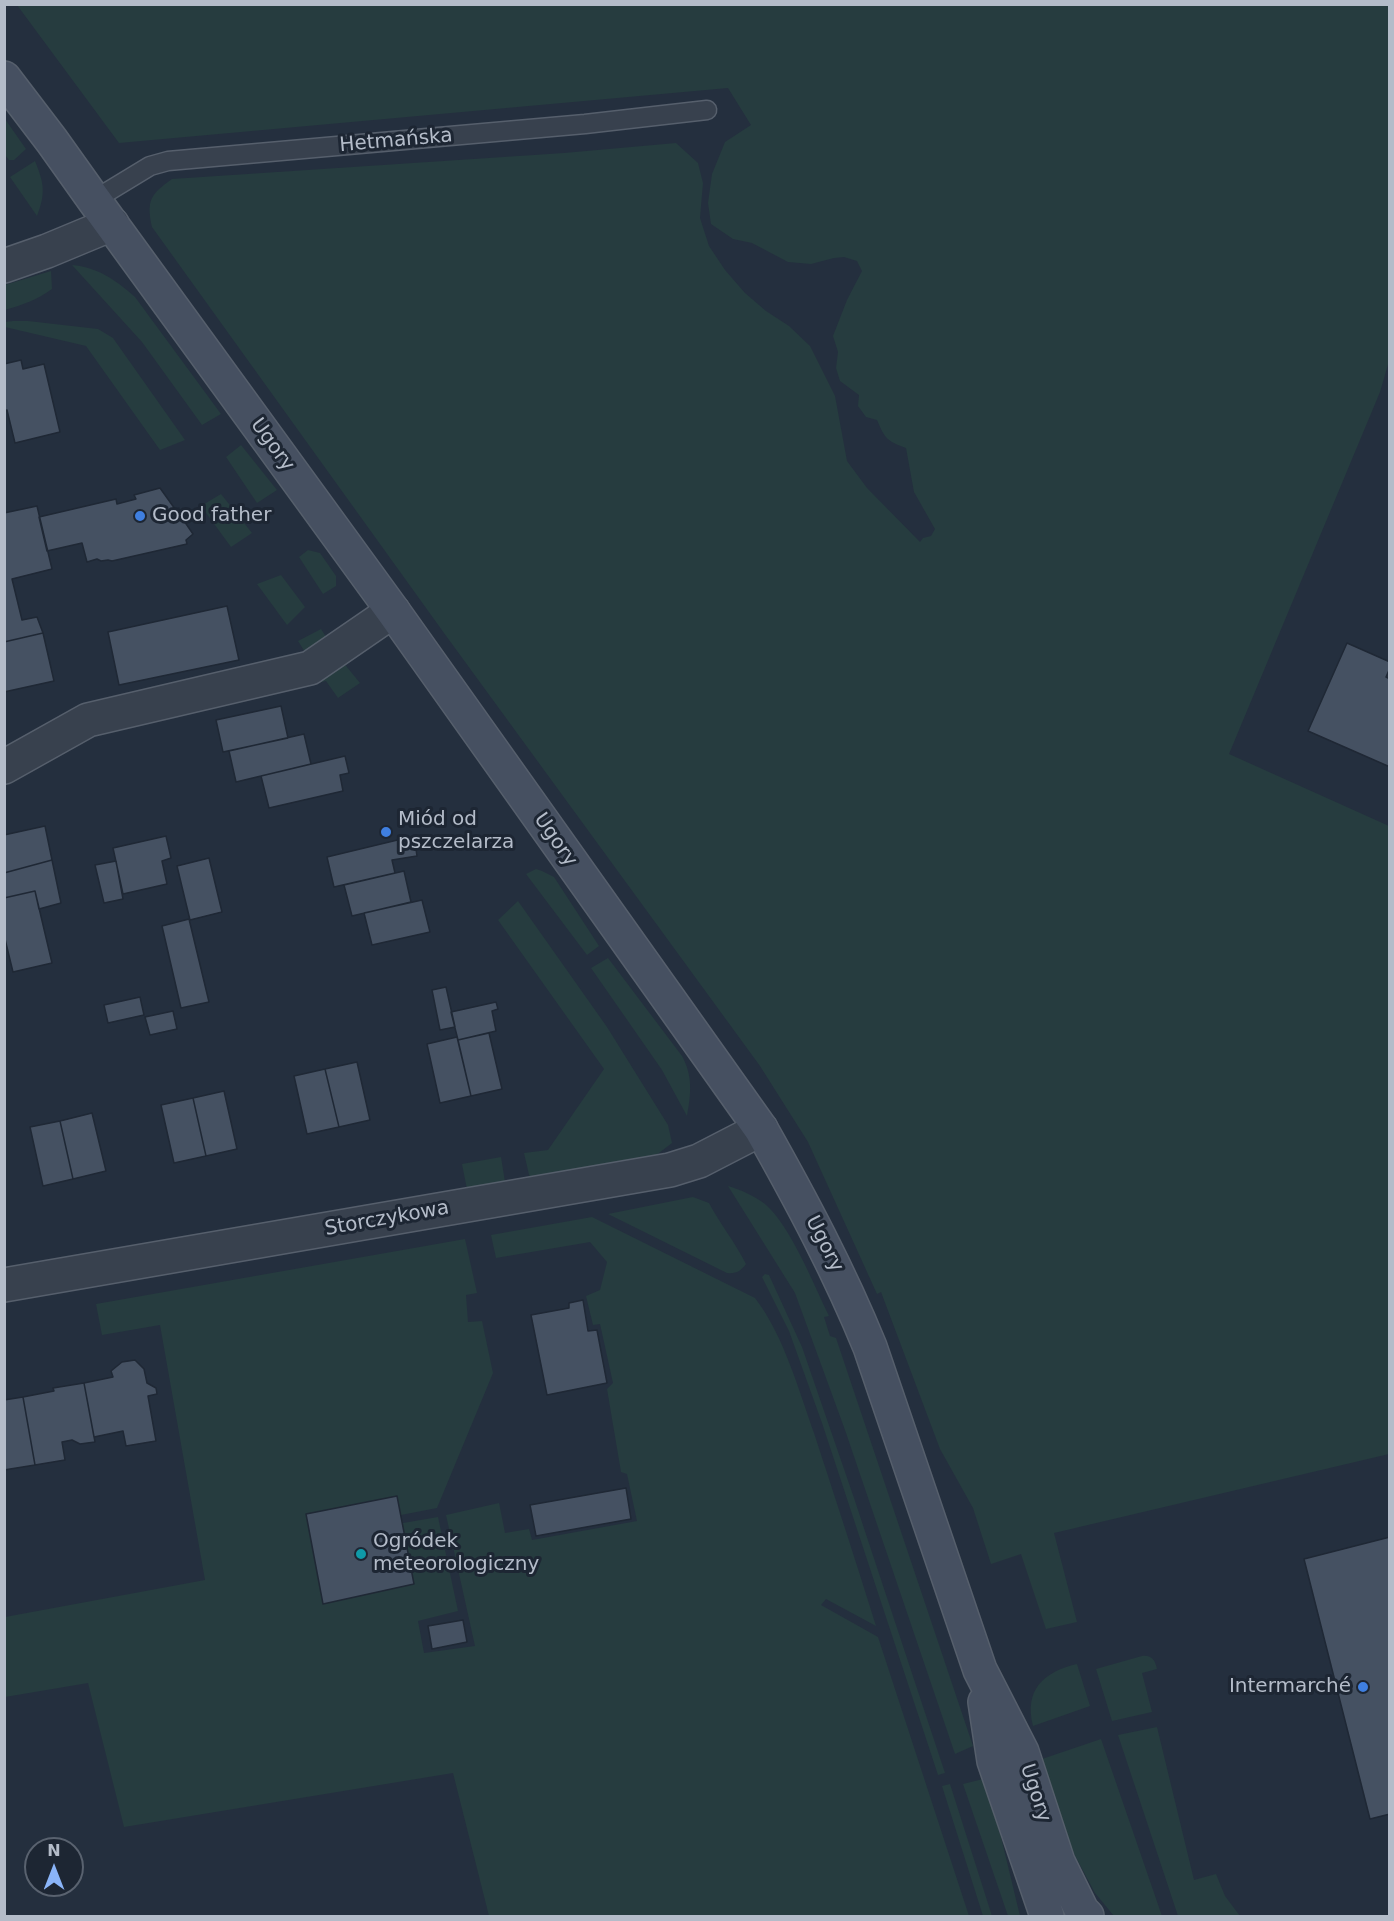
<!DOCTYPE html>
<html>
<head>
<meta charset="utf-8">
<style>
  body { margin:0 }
  #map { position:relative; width:1394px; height:1921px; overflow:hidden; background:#242f3e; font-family:"DejaVu Sans",sans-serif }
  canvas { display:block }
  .frame { position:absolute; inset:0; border:6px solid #b4bcc9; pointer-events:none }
  .north { position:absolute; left:24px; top:1837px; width:60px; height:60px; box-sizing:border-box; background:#1d2633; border:2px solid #59626f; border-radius:50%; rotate:0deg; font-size:16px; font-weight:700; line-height:24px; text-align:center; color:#b4bcc9 }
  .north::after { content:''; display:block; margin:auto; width:21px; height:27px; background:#8ab4f8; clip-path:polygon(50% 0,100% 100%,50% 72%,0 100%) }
</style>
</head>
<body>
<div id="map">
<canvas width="1394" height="1921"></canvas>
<div class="frame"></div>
<div class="north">N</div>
</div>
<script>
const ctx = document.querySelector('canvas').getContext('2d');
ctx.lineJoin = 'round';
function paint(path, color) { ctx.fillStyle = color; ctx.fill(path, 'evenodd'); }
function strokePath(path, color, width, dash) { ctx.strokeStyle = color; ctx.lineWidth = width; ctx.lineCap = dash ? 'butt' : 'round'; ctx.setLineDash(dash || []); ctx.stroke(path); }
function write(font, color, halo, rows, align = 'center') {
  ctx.font = font + ' "DejaVu Sans",sans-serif'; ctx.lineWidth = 6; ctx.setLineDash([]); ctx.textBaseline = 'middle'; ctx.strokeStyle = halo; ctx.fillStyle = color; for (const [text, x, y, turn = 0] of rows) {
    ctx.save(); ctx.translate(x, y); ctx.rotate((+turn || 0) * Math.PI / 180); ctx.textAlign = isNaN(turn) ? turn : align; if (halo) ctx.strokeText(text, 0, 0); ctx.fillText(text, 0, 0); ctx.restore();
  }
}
paint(new Path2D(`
  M 17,5 L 1389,5 L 1389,361 L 1380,392 L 1229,754 L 1389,826 L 1389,1454 L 1054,1533 L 1077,1622 L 1046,1629 L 1021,1554 L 991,1564 L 973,1508 L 940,1449 L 881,1292 L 877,1294 L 808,1142 L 760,1066 L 444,633 L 152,227 C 146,200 151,194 172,179 L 564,153 L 676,143 L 698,163 L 703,183 L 700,218 L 709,246 L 725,270 L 745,293 L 766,311 L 789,326 L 810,346 L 835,396 L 847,461 L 867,488 L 920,542 L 923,538 L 931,536 L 935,529 L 914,492 L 906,448 C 887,441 885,439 877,420 L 866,417 L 858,406 L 859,395 L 840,381 L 836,368 L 838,352 L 833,336 L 847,300 L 862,271 L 857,261 L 844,257 L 834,258 L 811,264 L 788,262 L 752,243 L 733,239 L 711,224 L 708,203 L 712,174 L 725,142 L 751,125 L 728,88 L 119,143 Z
  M 5,119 L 26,149 L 14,160 L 9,160 L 5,155 Z
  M 35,161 C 44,183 46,193 37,216 L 10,177 Z
  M 72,265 C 97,267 116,280 135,297 L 221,414 L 202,425 L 142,342 Z
  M 51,271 L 52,289 C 37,300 22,305 5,310 L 5,285 Z
  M 13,321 L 28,321 L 98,329 L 113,338 L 185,440 L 160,450 L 86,346 L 5,327 L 5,322 Z
  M 241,445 L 277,490 L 257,503 L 226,457 Z
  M 221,494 L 252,533 L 231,547 L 201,506 Z
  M 308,550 L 320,553 L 336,576 L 336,586 L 323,594 L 299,557 Z
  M 281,575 L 305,607 L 287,625 L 257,584 Z
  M 321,629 L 328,640 L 305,652 L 298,641 Z
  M 342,661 L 360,683 L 338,698 L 326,681 L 282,691 Z
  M 536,869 L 542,871 L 554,877 L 599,946 L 587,955 L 526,874 Z
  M 518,901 L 607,1027 L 668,1125 L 672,1143 L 655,1156 L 639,1161 L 530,1179 L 524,1153 L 548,1150 L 604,1069 L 498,920 Z
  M 608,958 L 682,1056 C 693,1076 691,1094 687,1116 L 662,1070 L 591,968 Z
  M 501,1157 L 505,1182 L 467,1189 L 462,1164 Z
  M 728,1186 C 741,1190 753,1195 765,1204 C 790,1225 814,1285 829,1316 L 824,1317 L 830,1336 L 836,1338 L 973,1746 L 955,1754 L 845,1430 L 795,1293 Z
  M 693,1197 L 709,1203 C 720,1224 735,1242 746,1264 C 741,1271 736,1274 727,1273 L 608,1214 Z
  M 592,1217 L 755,1298 C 784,1336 798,1388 814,1433 C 835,1497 856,1562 876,1626 L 826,1599 L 821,1605 L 878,1637 L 969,1916 L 489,1916 L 453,1773 L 124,1827 L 88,1683 L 5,1697 L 5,1617 L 205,1580 L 160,1325 L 102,1335 L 96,1304 L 465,1239 L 477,1293 L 466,1295 L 468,1322 L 482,1321 L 493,1373 L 437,1508 L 401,1515 L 403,1523 L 438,1517 L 458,1611 L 418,1621 L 424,1653 L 475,1646 L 446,1515 L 499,1503 L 505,1533 L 529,1529 L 532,1540 L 637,1521 L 627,1474 L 621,1472 L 607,1389 L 613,1383 L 600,1324 L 593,1325 L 586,1296 L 600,1290 L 607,1262 L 590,1242 L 496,1258 L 491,1235 Z
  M 765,1274 L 769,1275 L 802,1347 L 854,1498 L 945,1773 L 938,1775 L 822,1423 L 789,1331 L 762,1277 Z
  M 1142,1656 C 1152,1655 1155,1660 1157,1669 L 1142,1673 L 1152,1712 L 1112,1721 L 1096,1669 Z
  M 1077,1664 L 1090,1706 L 1033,1726 C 1024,1690 1043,1672 1077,1664 Z
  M 1157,1727 L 1194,1880 L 1216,1874 L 1225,1896 L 1240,1916 L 1178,1916 L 1118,1735 Z
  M 1101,1739 L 1162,1916 L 1114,1916 L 1095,1893 L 1073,1852 L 1056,1811 L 1042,1759 Z
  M 983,1779 L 1001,1837 L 1020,1916 L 1008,1916 L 963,1784 Z
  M 950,1784 L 992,1916 L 983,1916 L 942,1786 Z`), '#263c3f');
const building = new Path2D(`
  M 21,360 L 23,369 L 44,364 L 60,432 L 15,443 L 7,410 L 4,411 L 4,364 Z
  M 160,488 L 175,509 L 179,508 L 180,515 L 193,534 L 186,540 L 187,544 L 112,561 L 108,560 L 101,561 L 97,559 L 87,562 L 82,543 L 47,551 L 39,517 L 116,499 L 117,504 L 136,499 L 134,495 Z
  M 37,506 L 52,569 L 12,579 L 22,620 L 37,617 L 43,633 L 4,642 L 4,513 Z
  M 227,606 L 239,660 L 119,685 L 108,632 Z
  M 43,633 L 54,681 L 4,692 L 4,642 Z
  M 1347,643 L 1390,662 L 1390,668 L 1386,677 L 1390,679 L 1390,767 L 1308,731 Z
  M 281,706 L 288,738 L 223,752 L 216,720 Z
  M 304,734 L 311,764 L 236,782 L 229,751 Z
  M 345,756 L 349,773 L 340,775 L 343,791 L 269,808 L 261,776 Z
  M 45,826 L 52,860 L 4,873 L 4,835 Z
  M 166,836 L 171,858 L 162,861 L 167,884 L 123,894 L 113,848 Z
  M 414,836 L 417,856 L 392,860 L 395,873 L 334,887 L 327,857 Z
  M 209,858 L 222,912 L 190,920 L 177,866 Z
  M 52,860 L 61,903 L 39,909 L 35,891 L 4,898 L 4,873 Z
  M 116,861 L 123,899 L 104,903 L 95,865 Z
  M 404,871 L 411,902 L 352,916 L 344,885 Z
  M 35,891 L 52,963 L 13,972 L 4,935 L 4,898 Z
  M 422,900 L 430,932 L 372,945 L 364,913 Z
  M 189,919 L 209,1002 L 181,1008 L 162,926 Z
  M 446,987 L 455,1027 L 440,1030 L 432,990 Z
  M 140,997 L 144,1015 L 108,1023 L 104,1005 Z
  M 496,1002 L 498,1009 L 492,1011 L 496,1031 L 458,1040 L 451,1012 Z
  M 173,1011 L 177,1029 L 150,1035 L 145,1017 Z
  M 489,1033 L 502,1089 L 471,1096 L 458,1040 Z
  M 457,1037 L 471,1096 L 440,1103 L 427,1044 Z
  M 357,1062 L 370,1120 L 339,1127 L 325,1069 Z
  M 325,1069 L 339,1127 L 307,1134 L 294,1076 Z
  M 224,1091 L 237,1149 L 206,1156 L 193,1098 Z
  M 193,1098 L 206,1156 L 174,1163 L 161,1105 Z
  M 92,1113 L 106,1171 L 73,1179 L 60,1121 Z
  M 60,1121 L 73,1179 L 43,1186 L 30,1127 Z
  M 583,1300 L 588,1331 L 597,1330 L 607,1383 L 547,1395 L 531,1315 L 569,1308 L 569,1303 Z
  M 135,1360 L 144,1369 L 147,1383 L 156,1388 L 157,1394 L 148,1396 L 156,1441 L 126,1446 L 123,1431 L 94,1437 L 84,1383 L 113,1377 L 111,1371 L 122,1362 Z
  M 84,1383 L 95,1442 L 80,1444 L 72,1440 L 62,1442 L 65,1460 L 35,1465 L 23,1397 L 54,1391 L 53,1388 Z
  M 23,1397 L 35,1465 L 4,1470 L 4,1400 Z
  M 626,1488 L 631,1519 L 536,1536 L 530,1505 Z
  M 397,1496 L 414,1584 L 323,1604 L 306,1514 Z
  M 1390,1537 L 1390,1814 L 1370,1819 L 1304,1559 Z
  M 463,1620 L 467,1642 L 432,1649 L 428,1626 Z`);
paint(building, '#455162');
strokePath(building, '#1f2835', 1.5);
const lane = new Path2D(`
  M 94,200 L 150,166 L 168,161 L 585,124 L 707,110`);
const street = new Path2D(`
  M 4,266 L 47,251 L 112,224
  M 4,767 L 88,720 L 310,668 L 393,611
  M 4,1285 L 670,1170 L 699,1161 L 761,1129`);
const secondary = new Path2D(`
  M 4,78 L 52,141 L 94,200 L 393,611 L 761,1129 C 801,1200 839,1271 870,1347 L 980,1670 L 1022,1752 L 1058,1862 L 1082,1911 L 1087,1916
  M 985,1702 L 994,1761 L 1047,1916`);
strokePath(lane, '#565f6c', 21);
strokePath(street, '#565f6c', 36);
strokePath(secondary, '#565f6c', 36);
strokePath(lane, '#38414e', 18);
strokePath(street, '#38414e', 33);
strokePath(secondary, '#465061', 33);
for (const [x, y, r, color] of [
  [140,516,6,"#3f7fe0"],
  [386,832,6,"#3f7fe0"],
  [361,1554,6,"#0f9aa8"],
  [1363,1687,6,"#3f7fe0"]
]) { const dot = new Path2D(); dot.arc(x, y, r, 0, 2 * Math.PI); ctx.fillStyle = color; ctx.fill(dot); strokePath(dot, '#1d2633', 2); }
write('20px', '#b4bcc9', '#1d2633', [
  ["Hetmańska",396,141,-5],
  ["Ugory",272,445,54],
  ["Ugory",555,840,55],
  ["Storczykowa",387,1219,-10],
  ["Ugory",824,1244,63],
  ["Ugory",1035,1793,72]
]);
write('20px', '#b4bcc9', '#1d2633', [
  ["Good father",152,516],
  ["Miód od",398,820],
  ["pszczelarza",398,843],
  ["Ogródek",373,1542],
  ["meteorologiczny",373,1565],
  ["Intermarché",1351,1687,"right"]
], 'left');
</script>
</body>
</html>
